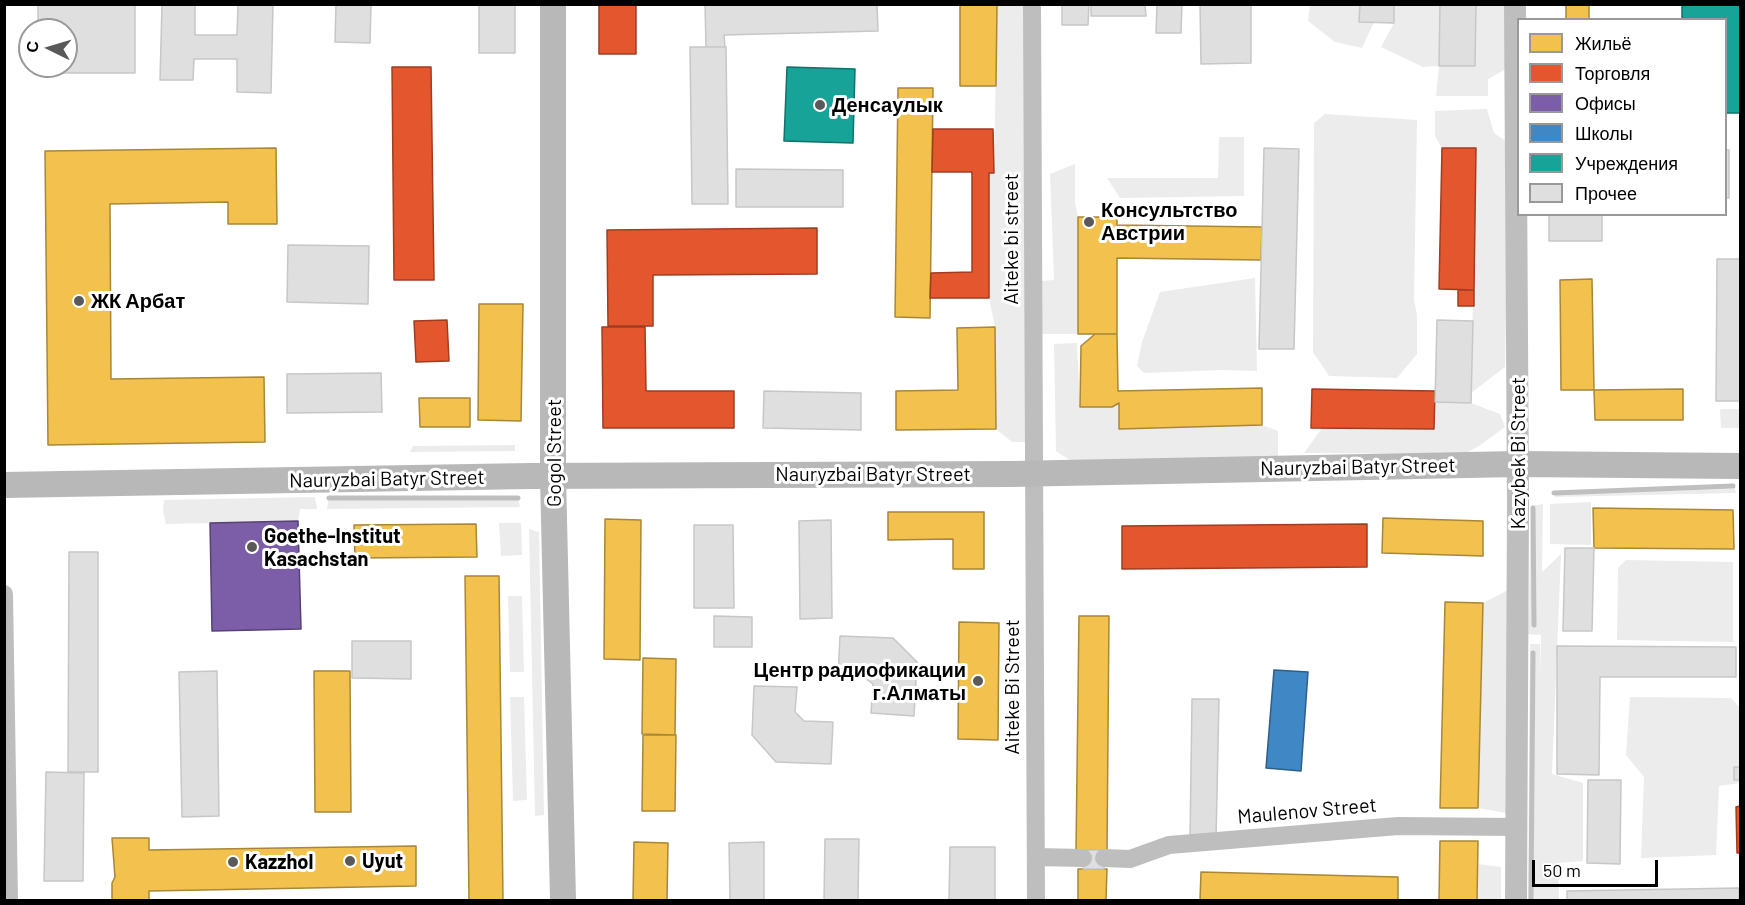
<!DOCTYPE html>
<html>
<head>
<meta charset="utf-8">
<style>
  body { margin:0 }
  #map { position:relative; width:1745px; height:905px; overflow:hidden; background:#fff; font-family:Barlow,sans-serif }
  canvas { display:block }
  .frame { position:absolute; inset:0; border:6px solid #000; pointer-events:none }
  .legend { position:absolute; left:1517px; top:18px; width:210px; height:198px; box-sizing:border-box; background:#fff; border:2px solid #999; margin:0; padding:8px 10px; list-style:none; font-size:18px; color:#000 }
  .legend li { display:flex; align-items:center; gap:12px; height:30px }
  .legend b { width:30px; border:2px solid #999 }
  .north { position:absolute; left:18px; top:18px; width:60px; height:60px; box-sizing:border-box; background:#fff; border:2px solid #999; border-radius:50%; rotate:275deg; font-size:16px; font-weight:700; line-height:24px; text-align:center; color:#000 }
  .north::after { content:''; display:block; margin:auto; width:21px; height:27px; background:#595959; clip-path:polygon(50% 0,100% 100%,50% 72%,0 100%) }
  .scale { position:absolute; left:1532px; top:860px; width:126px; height:27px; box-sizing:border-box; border:3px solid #000; border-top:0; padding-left:8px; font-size:18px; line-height:21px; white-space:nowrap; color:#000; -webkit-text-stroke:4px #fff; paint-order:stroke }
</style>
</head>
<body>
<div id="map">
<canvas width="1745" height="905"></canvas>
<div class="frame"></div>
<ul class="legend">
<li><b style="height:16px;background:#f2c14e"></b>Жильё</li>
<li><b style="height:16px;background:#e4572e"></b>Торговля</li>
<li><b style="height:16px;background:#7b5ea7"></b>Офисы</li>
<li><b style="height:16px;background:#3f88c5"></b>Школы</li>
<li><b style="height:16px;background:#17a398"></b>Учреждения</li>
<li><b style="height:16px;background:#dfdfdf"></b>Прочее</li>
</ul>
<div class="north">С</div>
<div class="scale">50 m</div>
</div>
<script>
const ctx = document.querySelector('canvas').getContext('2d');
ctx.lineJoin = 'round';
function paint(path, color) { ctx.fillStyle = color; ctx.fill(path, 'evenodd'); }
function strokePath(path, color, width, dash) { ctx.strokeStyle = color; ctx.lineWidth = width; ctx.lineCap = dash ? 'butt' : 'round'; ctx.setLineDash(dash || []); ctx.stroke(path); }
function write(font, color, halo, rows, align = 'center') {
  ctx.font = font + ' Barlow,sans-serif'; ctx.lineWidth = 6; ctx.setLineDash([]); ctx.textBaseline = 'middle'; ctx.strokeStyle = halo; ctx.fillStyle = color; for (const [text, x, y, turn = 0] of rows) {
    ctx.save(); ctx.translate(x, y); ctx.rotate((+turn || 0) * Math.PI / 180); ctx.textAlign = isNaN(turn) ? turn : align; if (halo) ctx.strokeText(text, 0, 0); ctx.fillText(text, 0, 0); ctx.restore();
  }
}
paint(new Path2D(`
  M 1360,4 L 1359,22 L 1374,22 L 1362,48 L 1335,42 L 1308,21 L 1310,5 Z
  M 997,5 L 1032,5 L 1033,442 L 1012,442 L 996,429 L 995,327 L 989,298 L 989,173 L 994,172 Z
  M 1394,5 L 1440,5 L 1440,66 L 1475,66 L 1476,5 L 1510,5 L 1510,67 L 1488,79 L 1488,96 L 1436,96 L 1439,66 L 1423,67 L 1381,47 L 1394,23 Z
  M 1487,109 L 1494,133 L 1509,143 L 1505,367 L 1471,393 L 1476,149 L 1442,148 L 1435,136 L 1435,111 Z
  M 1325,114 L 1417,120 L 1414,300 L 1417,315 L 1417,354 L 1397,378 L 1329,376 L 1313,352 L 1314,123 Z
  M 1219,137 L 1244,137 L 1244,196 L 1120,198 L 1107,178 L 1218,178 Z
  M 1075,164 L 1075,202 L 1078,217 L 1078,334 L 1041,334 L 1041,281 L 1054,280 L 1050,174 Z
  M 1255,278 L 1257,371 L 1222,370 L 1144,373 L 1137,366 L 1142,342 L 1160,292 Z
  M 1077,343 L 1080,407 L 1112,407 L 1119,403 L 1119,429 L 1262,425 L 1278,431 L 1278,459 L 1071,461 L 1056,451 L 1054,344 Z
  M 1435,402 L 1471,403 L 1500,414 L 1505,427 L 1479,446 L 1464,454 L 1304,453 L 1322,428 L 1434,429 Z
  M 1720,409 L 1740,409 L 1740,428 L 1721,428 Z
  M 515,445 L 515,451 L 410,452 L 413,446 Z
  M 1735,489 L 1736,493 L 1555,497 L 1555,493 Z
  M 315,497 L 317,509 L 300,509 L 298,521 L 166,524 L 163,510 L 164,500 Z
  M 329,498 L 518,498 L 520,507 L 327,509 Z
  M 1591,502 L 1591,545 L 1550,544 L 1550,504 Z
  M 1543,504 L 1542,572 L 1561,554 L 1552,774 L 1583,783 L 1583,861 L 1558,863 L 1559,900 L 1528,900 L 1530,644 L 1540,644 L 1540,678 L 1541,635 L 1528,634 L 1531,506 Z
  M 499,523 L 521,523 L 522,555 L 501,556 Z
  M 529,529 L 539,532 L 544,815 L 535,816 Z
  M 1626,560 L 1733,562 L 1733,642 L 1617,640 L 1618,568 Z
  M 1508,590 L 1506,813 L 1478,808 L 1483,603 Z
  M 508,596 L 522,596 L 524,672 L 510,672 Z
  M 510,697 L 524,697 L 527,800 L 513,801 Z
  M 1630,697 L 1731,698 L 1740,708 L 1740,783 L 1719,786 L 1716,855 L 1641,858 L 1644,777 L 1626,755 Z
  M 1478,864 L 1501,867 L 1501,900 L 1477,900 Z`), '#ececec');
const homes = new Path2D(`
  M 960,4 L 997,4 L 996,86 L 960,86 Z
  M 1566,4 L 1589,4 L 1589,20 L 1566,20 Z
  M 898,88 L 933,88 L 930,318 L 895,317 Z
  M 276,148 L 277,224 L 228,224 L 228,202 L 110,204 L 111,379 L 264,377 L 265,442 L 48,445 L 45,151 Z
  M 1078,217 L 1117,217 L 1117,225 L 1262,227 L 1261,260 L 1117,258 L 1117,334 L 1078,334 Z
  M 1592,279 L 1594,390 L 1561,390 L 1560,280 Z
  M 479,304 L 523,304 L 521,421 L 478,420 Z
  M 995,327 L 996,429 L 896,430 L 896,391 L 958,390 L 957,328 Z
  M 1095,334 L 1117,334 L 1118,391 L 1262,388 L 1262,425 L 1119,429 L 1119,403 L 1112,407 L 1080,407 L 1081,346 Z
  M 1683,389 L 1683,420 L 1595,420 L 1594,390 Z
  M 419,398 L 470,398 L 470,427 L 420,427 Z
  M 1593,508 L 1733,510 L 1734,549 L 1594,548 Z
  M 888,512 L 984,512 L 984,569 L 953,569 L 953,539 L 888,540 Z
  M 1383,518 L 1483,521 L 1483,556 L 1382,553 Z
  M 605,519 L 641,520 L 640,660 L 604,659 Z
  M 476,524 L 477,557 L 355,558 L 354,525 Z
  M 465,576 L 499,576 L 503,900 L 469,900 Z
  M 1445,602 L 1483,603 L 1478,808 L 1440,808 Z
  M 1079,616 L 1109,616 L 1107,850 L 1076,850 Z
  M 959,622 L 999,623 L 998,740 L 958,739 Z
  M 643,658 L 676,659 L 675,735 L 642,734 Z
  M 314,671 L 350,671 L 351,812 L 315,812 Z
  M 643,735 L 676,735 L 675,811 L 642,811 Z
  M 112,838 L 149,838 L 149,850 L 416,846 L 416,886 L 149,891 L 149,900 L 112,900 L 112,883 L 115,877 Z
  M 1440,841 L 1478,841 L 1477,900 L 1439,900 Z
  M 634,842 L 668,843 L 667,900 L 633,900 Z
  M 1078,869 L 1107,869 L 1106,900 L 1078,900 Z
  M 1201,872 L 1398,877 L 1398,900 L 1200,900 Z`);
paint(homes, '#f2c14e');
strokePath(homes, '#a98737', 1.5);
const shops = new Path2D(`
  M 599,4 L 636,4 L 636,54 L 599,54 Z
  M 392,67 L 431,67 L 434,280 L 394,280 Z
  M 933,129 L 993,129 L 994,173 L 989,173 L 989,298 L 930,298 L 931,273 L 972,272 L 972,172 L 932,172 Z
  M 1442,148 L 1476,148 L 1474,290 L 1439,289 Z
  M 817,228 L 817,274 L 653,275 L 653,326 L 608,326 L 607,230 Z
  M 1458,290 L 1474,290 L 1474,306 L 1458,306 Z
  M 447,320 L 449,361 L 416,362 L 414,321 Z
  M 602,327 L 645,327 L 646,391 L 734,391 L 734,428 L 603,428 Z
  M 1312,389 L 1435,391 L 1434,429 L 1311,428 Z
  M 1367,524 L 1367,567 L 1122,569 L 1122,526 Z
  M 1740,806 L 1740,853 L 1737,853 L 1736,807 Z`);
paint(shops, '#e4572e');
strokePath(shops, '#a03d20', 1.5);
const offices = new Path2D(`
  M 298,521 L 301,629 L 212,631 L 210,523 Z`);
paint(offices, '#7b5ea7');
strokePath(offices, '#564275', 1.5);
const schools = new Path2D(`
  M 1274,670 L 1308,672 L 1301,771 L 1266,768 Z`);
paint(schools, '#3f88c5');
strokePath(schools, '#2c5f8a', 1.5);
const public = new Path2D(`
  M 1682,4 L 1740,4 L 1740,113 L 1726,113 L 1726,20 L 1682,20 Z
  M 787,67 L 855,69 L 853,143 L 784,141 Z`);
paint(public, '#17a398');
strokePath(public, '#10726a', 1.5);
strokePath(new Path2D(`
  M 1554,493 L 1733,486
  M 329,498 L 518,498
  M 1533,508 L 1534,625
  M 1531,900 L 1533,653`), '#bfbfbf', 5);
const building = new Path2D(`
  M 38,4 L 135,4 L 135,73 L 38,73 L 38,66 L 66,66 L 66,30 L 38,30 Z
  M 162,4 L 195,4 L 195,35 L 237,35 L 238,4 L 273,4 L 271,93 L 237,92 L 237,59 L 194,59 L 193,80 L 160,80 Z
  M 336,4 L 371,4 L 370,43 L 335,42 Z
  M 479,4 L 515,4 L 515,53 L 479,53 Z
  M 705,4 L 877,4 L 878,31 L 724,35 L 725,47 L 706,47 Z
  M 1062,4 L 1089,4 L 1088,25 L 1062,25 Z
  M 1091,4 L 1145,4 L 1146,16 L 1091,16 Z
  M 1157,4 L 1182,4 L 1181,33 L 1156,33 Z
  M 1200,4 L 1251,4 L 1251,63 L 1201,64 Z
  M 1360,4 L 1394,4 L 1394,23 L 1359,22 Z
  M 1440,4 L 1476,4 L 1475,66 L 1439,66 Z
  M 690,47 L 726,47 L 728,204 L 692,204 Z
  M 1264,148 L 1299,149 L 1294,349 L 1259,349 Z
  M 1726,150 L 1729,150 L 1729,198 L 1726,198 Z
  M 736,169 L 843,170 L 843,207 L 736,207 Z
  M 1549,214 L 1602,214 L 1602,241 L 1549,241 Z
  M 288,245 L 369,246 L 368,304 L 287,302 Z
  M 1717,259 L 1740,259 L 1740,401 L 1716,401 Z
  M 1437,320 L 1473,321 L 1471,403 L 1435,402 Z
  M 381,373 L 382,412 L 287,413 L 287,374 Z
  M 764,391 L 861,393 L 861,430 L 763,428 Z
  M 831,520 L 832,618 L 800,619 L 799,521 Z
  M 694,525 L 733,525 L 734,608 L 694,608 Z
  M 1565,548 L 1594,548 L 1592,631 L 1563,631 Z
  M 69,552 L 98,552 L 98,772 L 68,772 Z
  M 714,616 L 752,617 L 752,647 L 714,647 Z
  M 840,636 L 893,638 L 917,662 L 914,716 L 871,713 L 873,684 L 866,679 L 838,677 Z
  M 352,641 L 411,641 L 411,679 L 352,678 Z
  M 1557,646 L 1736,647 L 1736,677 L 1600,677 L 1599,775 L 1557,774 Z
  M 217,671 L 219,816 L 182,817 L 179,672 Z
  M 754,686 L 797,687 L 795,712 L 804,721 L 833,722 L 831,764 L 776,762 L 752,735 Z
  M 1192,699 L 1219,699 L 1216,839 L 1190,839 Z
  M 1734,767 L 1740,767 L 1740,780 L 1734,780 Z
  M 46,772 L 84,773 L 83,881 L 44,881 Z
  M 1588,780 L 1621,780 L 1620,864 L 1587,863 Z
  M 825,839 L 859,839 L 858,900 L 824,900 Z
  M 764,842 L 764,900 L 730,900 L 729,843 Z
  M 950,847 L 995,847 L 995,900 L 949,900 Z
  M 1083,850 L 1104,850 L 1104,869 L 1083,869 Z
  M 1739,888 L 1739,900 L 1567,900 L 1567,891 Z`);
paint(building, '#dfdfdf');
strokePath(building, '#c7c7c7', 1.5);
strokePath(new Path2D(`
  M 1032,4 L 1036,900
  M 4,594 L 9,900
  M 1036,857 L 1083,858
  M 1104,858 L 1130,859 L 1169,845 L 1398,826 L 1516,827`), '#bebebe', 18);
strokePath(new Path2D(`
  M 1515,4 L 1518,504 L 1516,900`), '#bebebe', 22);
strokePath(new Path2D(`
  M 553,4 L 553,477 L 563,900
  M 4,485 L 529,476 L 1011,474 L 1518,464 L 1740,466`), '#b8b8b8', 26);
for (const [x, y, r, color] of [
  [820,105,6,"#595959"],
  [1089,222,6,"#595959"],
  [79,301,6,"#595959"],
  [252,547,6,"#595959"],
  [978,681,6,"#595959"],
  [350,861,6,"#595959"],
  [233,862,6,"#595959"]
]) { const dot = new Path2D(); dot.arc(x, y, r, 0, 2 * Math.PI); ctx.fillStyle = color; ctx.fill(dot); strokePath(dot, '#fff', 2); }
write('bold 20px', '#000', '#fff', [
  ["Денсаулык",832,105],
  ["Консультство",1101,210],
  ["Австрии",1101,233],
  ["ЖК Арбат",91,301],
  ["Goethe-Institut",264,536],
  ["Kasachstan",264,559],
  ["Центр радиофикации",966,670,"right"],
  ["г.Алматы",966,693,"right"],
  ["Uyut",362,861],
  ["Kazzhol",245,862]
], 'left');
write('20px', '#000', '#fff', [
  ["Aiteke bi street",1011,239,-90],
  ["Gogol Street",554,453,-90],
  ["Kazybek Bi Street",1518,453,-90],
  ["Nauryzbai Batyr Street",1358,467,-1],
  ["Nauryzbai Batyr Street",873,474],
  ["Nauryzbai Batyr Street",387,479,-1],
  ["Aiteke Bi Street",1012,687,-90],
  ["Maulenov Street",1307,811,-5]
]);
</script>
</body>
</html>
